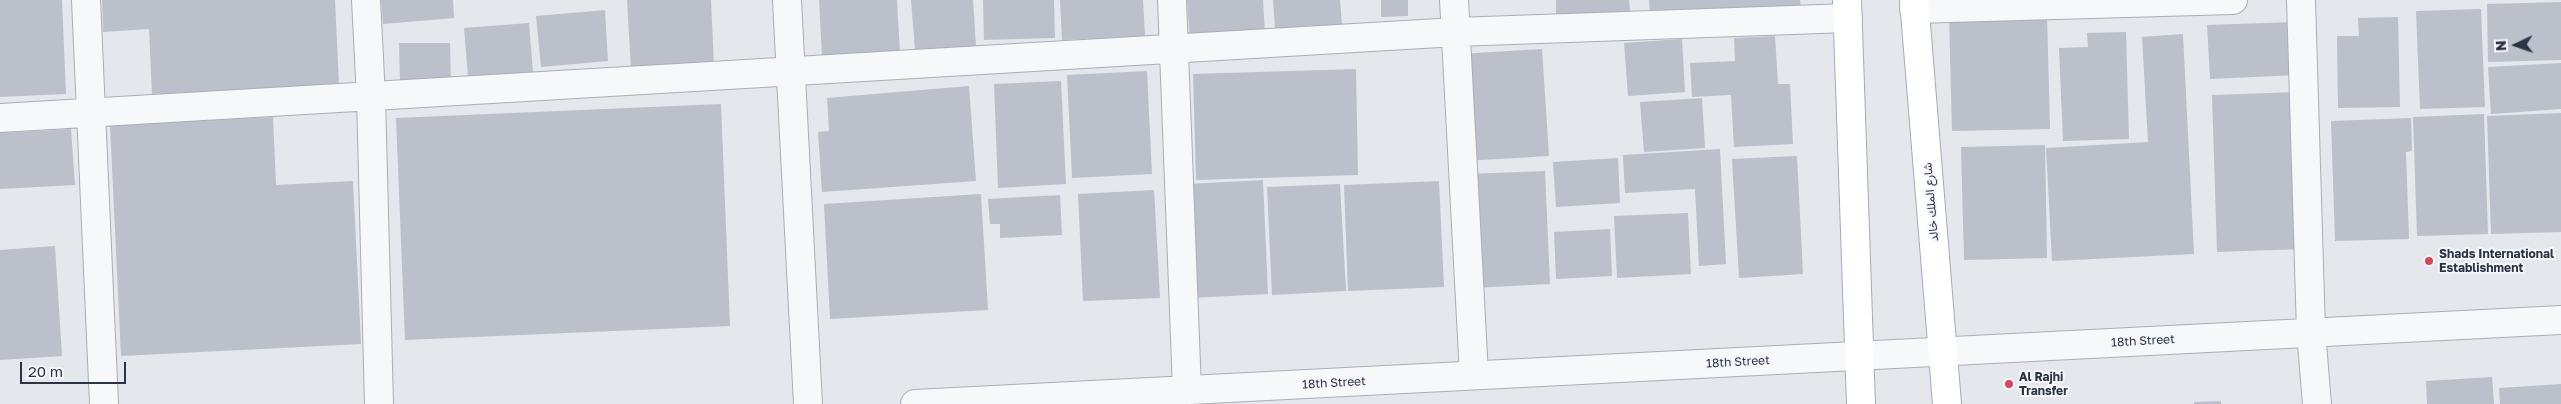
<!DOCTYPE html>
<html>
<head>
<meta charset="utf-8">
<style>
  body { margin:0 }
  #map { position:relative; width:2561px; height:404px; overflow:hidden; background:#e4e7ec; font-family:"Golos Text",sans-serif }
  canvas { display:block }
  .north { position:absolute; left:2491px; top:20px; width:50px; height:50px; -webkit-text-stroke:4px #f4f6f9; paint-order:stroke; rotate:267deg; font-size:14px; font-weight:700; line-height:20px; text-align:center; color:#2b3445 }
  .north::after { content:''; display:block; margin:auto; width:18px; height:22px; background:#2b3445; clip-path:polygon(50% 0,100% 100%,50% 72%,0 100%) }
  .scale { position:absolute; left:20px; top:362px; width:106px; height:22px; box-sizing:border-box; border:2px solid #2b3445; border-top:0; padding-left:6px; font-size:15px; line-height:18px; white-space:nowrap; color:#2b3445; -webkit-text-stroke:4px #f4f6f9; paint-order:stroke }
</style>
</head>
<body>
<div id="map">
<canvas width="2561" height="404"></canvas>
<div class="north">N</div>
<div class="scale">20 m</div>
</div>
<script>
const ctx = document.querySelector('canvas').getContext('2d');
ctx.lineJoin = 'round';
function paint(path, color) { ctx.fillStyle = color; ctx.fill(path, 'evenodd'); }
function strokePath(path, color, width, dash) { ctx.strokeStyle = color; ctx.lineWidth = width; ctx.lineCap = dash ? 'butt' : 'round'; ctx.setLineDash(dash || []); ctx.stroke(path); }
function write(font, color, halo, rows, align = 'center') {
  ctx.font = font + ' "Golos Text",Vazirmatn,sans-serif'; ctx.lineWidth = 4; ctx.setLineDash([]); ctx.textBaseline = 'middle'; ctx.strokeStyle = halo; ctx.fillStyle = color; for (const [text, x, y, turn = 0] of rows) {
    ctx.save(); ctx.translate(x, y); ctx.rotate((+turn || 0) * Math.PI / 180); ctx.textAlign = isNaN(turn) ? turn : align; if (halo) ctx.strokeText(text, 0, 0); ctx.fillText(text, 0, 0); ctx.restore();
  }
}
paint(new Path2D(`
  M 0,0 L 62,0 L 66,94 L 0,97 Z
  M 102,0 L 335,0 L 339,85 L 152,94 L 149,29 L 103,32 Z
  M 381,0 L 453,0 L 454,18 L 383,24 Z
  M 627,0 L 711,0 L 714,66 L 631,71 Z
  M 819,0 L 897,0 L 900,53 L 822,57 Z
  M 911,0 L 973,0 L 976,46 L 915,50 Z
  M 983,0 L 1054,0 L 1055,38 L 984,40 Z
  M 1060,0 L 1143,0 L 1145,36 L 1062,40 Z
  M 1187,0 L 1263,0 L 1265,35 L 1190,41 Z
  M 1273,0 L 1340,0 L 1342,25 L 1275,29 Z
  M 1381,0 L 1408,0 L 1408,16 L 1381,17 Z
  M 1556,0 L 1629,0 L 1630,11 L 1556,15 Z
  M 1649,0 L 1800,0 L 1801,9 L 1650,16 Z
  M 2561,2 L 2561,60 L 2488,62 L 2487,4 Z
  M 2481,9 L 2485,107 L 2420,109 L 2416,11 Z
  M 605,10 L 608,61 L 541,67 L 536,16 Z
  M 2047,14 L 2050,129 L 1952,131 L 1949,17 Z
  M 2398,17 L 2400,107 L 2338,108 L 2337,36 L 2359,36 L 2358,18 Z
  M 2295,22 L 2297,75 L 2210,79 L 2207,25 Z
  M 529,23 L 533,72 L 468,77 L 464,28 Z
  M 2126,32 L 2129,139 L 2063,141 L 2059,48 L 2088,47 L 2087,33 Z
  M 2183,34 L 2194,254 L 2052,261 L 2046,148 L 2148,142 L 2142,37 Z
  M 1775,36 L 1778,84 L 1790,84 L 1793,144 L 1734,147 L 1731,95 L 1692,97 L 1690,63 L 1735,61 L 1734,38 Z
  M 1682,39 L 1685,92 L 1628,96 L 1624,43 Z
  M 399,43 L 450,43 L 451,86 L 400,86 Z
  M 1542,49 L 1549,156 L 1465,161 L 1460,54 Z
  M 2561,63 L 2561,109 L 2491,114 L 2488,67 Z
  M 1356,69 L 1358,175 L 1196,180 L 1193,74 Z
  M 1147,71 L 1152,174 L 1072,178 L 1067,75 Z
  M 1061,81 L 1066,184 L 998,188 L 994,84 Z
  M 969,86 L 976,181 L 822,192 L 818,132 L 829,131 L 827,98 Z
  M 2300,92 L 2305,249 L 2217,252 L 2212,95 Z
  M 1702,98 L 1705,148 L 1644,152 L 1640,102 Z
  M 721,104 L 730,326 L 405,340 L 396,118 Z
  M 2561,113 L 2561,232 L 2491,234 L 2487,116 Z
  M 2484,114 L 2488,234 L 2417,236 L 2413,117 Z
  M 273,117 L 276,185 L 353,181 L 361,344 L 121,356 L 110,125 Z
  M 2411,118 L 2412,151 L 2406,152 L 2409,239 L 2335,241 L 2331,121 Z
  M 71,129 L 75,185 L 0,189 L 0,133 Z
  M 2045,145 L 2047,258 L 1964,260 L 1961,147 Z
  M 1720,149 L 1726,264 L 1699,266 L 1695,189 L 1625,193 L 1623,155 Z
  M 1797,156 L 1803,274 L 1739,278 L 1732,159 Z
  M 1618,158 L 1620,203 L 1556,207 L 1553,162 Z
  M 1545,171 L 1550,284 L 1473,288 L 1468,174 Z
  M 1263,180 L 1268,294 L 1191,298 L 1187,184 Z
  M 1439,181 L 1444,287 L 1348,291 L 1344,185 Z
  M 1340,184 L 1346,291 L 1272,295 L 1267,187 Z
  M 1154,190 L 1160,298 L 1083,301 L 1078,194 Z
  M 981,194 L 988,310 L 830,319 L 824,204 Z
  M 1060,195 L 1062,235 L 1000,238 L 1000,224 L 990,224 L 988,199 Z
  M 1688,213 L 1691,274 L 1617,278 L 1614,216 Z
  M 1610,229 L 1612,276 L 1556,279 L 1554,232 Z
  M 55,246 L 62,356 L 0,360 L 0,250 Z
  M 2492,377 L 2494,404 L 2427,404 L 2426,381 Z
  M 2561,384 L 2561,404 L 2500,404 L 2499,388 Z
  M 2221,401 L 2221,404 L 2194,404 L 2194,402 Z`), '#bbc0ca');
const minor = new Path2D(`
  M 86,0 L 104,404
  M 366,0 L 371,97 L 379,404
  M 787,0 L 808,404
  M 1172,0 L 1187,390
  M 1454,0 L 1474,375
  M 2301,0 L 2311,332 L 2317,404
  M 1914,9 L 2233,0
  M 0,118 L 1456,32 L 1848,18
  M 915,404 L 2561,320`);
const major = new Path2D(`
  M 1847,0 L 1861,404
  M 1914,0 L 1947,404`);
strokePath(minor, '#a9aeb7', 30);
strokePath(major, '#a3abb8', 30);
strokePath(minor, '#f7f8fa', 28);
strokePath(major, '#fff', 28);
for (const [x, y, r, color] of [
  [2429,261,5,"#d1495b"],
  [2009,384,5,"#d1495b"]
]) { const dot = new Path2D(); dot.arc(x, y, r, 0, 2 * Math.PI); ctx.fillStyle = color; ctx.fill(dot); strokePath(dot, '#f4f6f9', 2); }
write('12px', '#2b3445', '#f4f6f9', [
  ["شارع الملك خالد",1931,202,-95],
  ["18th Street",2143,341,-3],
  ["18th Street",1738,362,-3],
  ["18th Street",1334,383,-3]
]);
write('bold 12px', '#2b3445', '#f4f6f9', [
  ["Shads International",2439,254],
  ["Establishment",2439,268],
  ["Al Rajhi",2019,377],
  ["Transfer",2019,391]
], 'left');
</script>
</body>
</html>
